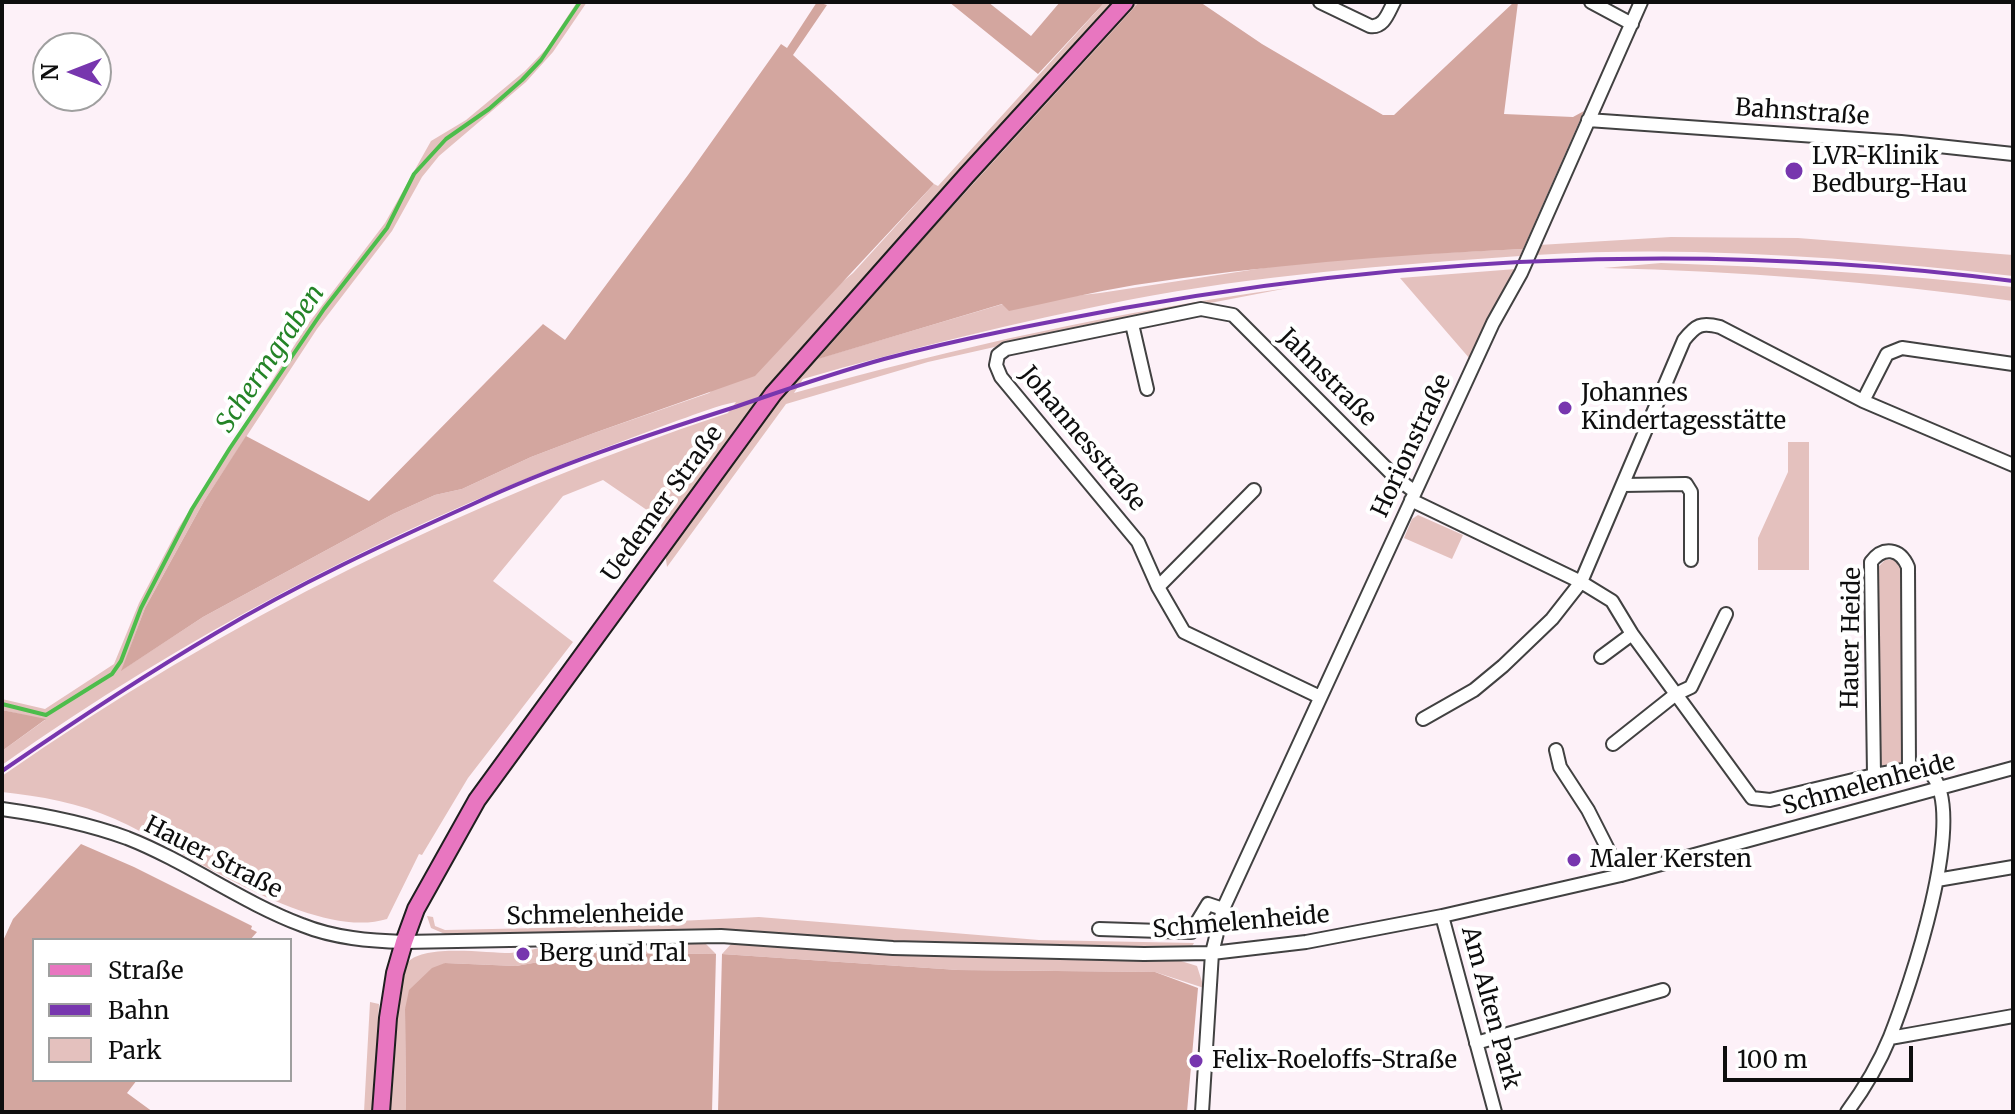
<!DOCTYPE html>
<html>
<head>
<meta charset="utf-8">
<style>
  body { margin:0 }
  #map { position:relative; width:2015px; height:1114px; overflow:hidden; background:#fdf1f8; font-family:Merriweather,serif }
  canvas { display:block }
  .frame { position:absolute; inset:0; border:4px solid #0e0e0e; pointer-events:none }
  .legend { position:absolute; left:32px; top:938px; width:260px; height:144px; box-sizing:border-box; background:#fff; border:2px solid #9f9f9f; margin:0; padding:10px 14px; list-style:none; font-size:24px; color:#0e0e0e }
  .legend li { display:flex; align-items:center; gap:16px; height:40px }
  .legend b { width:40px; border:2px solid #9f9f9f }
  .north { position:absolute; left:32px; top:32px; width:80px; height:80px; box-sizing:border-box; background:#fff; border:2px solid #9f9f9f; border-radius:50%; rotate:270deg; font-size:22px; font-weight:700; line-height:32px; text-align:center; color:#0e0e0e }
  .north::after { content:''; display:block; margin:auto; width:28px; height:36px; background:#7736ae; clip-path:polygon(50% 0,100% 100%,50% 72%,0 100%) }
  .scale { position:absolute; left:1723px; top:1046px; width:190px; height:36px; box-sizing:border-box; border:4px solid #0e0e0e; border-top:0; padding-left:10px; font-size:24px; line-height:28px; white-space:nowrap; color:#0e0e0e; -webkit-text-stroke:6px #fff; paint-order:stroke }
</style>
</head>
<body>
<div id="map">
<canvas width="2015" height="1114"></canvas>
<div class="frame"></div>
<ul class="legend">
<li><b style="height:10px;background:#e876c0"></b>Straße</li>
<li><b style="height:10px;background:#7736ae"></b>Bahn</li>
<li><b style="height:22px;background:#e4c1be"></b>Park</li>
</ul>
<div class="north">N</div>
<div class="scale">100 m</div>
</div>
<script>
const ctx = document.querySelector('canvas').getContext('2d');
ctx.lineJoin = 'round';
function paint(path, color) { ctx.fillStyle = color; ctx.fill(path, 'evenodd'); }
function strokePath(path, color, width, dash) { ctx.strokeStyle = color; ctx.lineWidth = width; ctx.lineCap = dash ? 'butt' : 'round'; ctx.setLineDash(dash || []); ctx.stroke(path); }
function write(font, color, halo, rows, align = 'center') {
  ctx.font = font + ' Merriweather,serif'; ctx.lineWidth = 8; ctx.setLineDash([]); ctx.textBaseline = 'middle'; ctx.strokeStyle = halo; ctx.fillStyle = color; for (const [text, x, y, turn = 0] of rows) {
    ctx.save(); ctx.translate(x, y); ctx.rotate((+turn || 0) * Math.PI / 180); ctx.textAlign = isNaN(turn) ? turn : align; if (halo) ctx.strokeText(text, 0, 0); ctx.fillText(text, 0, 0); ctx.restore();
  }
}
paint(new Path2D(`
  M 577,2 L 587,2 L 553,52 L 526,82 L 439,156 L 422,177 L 392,231 L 317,329 L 204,501 L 145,608 L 122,670 L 203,617 L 393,514 L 435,495 L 462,489 L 531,457 L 594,433 L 709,393 L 853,273 L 934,184 L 938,186 L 1105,2 L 1114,2 L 959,173 L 663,537 L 660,519 L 603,480 L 563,496 L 493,581 L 573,642 L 468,778 L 422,855 L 419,854 L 387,919 C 313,942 183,849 115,819 C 79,803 40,796 2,792 L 2,776 C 225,620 469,499 728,413 L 736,402 C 718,405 697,414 679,420 C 647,432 615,444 583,456 C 377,536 182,637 2,765 L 2,751 L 45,720 L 2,710 L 2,699 L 45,709 L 114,664 L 139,603 L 179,527 L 308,324 L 385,223 L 431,141 L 466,120 L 525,71 L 546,49 Z
  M 1132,2 L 1139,2 L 932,229 L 820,358 L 1003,304 L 1100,293 L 1283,265 L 1376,256 L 1523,249 L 1520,256 C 1389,265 1258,275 1128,300 C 1018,322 910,348 803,379 L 794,393 C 957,347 1120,311 1288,288 L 1070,330 L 928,362 L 786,404 L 667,567 L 665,552 L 779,397 Z
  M 1671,237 L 1798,238 L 2013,255 L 2013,276 C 1855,258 1694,245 1535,255 L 1539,245 Z
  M 1661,263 C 1779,267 1896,274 2013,287 L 2013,301 C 1877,282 1740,271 1603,268 Z
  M 1516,269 L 1470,359 L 1400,278 Z
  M 1788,442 L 1809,442 L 1809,570 L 1758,570 L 1758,538 L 1788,472 Z
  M 1418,515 L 1463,535 L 1452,559 L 1404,538 L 1412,519 Z
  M 1885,560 L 1895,560 L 1903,568 L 1904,758 L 1899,766 L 1886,769 L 1878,762 L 1876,569 Z
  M 427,916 L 433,917 L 435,926 L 445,930 L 539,928 L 759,917 L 1039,940 L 1194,943 L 1191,948 L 992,946 L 667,930 L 445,934 L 431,928 Z
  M 704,942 L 716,954 L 590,953 L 516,966 L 445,963 L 405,1009 L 406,1112 L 389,1112 C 391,1085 392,978 408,962 C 425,944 486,953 510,953 C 528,952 546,945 564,944 C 611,942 658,942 704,942 Z
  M 732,943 L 879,955 L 1181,961 L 1197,966 L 1204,988 L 1155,972 L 958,970 L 722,954 Z
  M 370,1002 L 379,1004 L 373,1112 L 364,1112 Z`), '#e4c1be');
paint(new Path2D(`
  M 817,2 L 827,5 L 793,55 L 934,184 L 755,376 L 594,433 L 531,457 L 462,489 L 435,495 L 393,514 L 203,617 L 121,671 L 145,608 L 204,501 L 246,436 L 369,501 L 543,324 L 565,340 L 688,175 L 781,44 L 787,48 Z
  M 949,2 L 988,2 L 1031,36 L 1060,2 L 1105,2 L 1038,74 Z
  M 1139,2 L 1200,2 L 1262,44 L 1383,115 L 1394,115 L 1514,2 L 1518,2 L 1504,114 L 1573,117 L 1584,111 L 1523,249 C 1393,255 1264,265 1135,285 C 1093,292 1051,302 1009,311 L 1002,304 L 818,359 L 932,229 Z
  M 2,710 L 46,719 L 2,751 Z
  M 81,844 L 134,867 L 252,926 L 251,929 L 257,932 L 250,940 L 34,940 L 34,1080 L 137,1080 L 127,1093 L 153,1112 L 2,1112 L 2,943 L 13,919 Z
  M 590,953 L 716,954 L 712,1112 L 406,1112 L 405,1009 L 409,990 L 432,968 L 445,963 L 516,966 Z
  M 722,954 L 958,970 L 1155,972 L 1198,988 L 1187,1112 L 718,1112 Z`), '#d3a69f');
strokePath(new Path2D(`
  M 2,704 L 46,715 L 112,674 L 121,661 L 141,608 L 192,509 L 230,448 L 324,309 L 387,228 L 414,174 L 446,139 L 489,109 L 522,80 L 541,60 L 580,2`), '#4cbd4b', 4);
const minor = new Path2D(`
  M 1320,2 L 1370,26 C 1384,28 1388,13 1394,2
  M 1591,2 L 1632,24
  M 1588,120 L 1901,142 L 2013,154
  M 1132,324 L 1147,389
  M 1863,401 L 1887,354 L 1902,348 L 2013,364
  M 1623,485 L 1686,484 L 1691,492 L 1691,560
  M 1411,500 L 1581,582 L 1612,601 L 1632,634 L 1752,798 L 1770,800 L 1874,775 L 1871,562 C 1883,546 1900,548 1908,567 L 1909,769 C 1918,769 1926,768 1932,775 C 1968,817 1909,989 1890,1037 C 1879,1064 1864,1089 1847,1112
  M 1158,587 L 1254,490
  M 1601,657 L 1632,634
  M 1320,697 L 1184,632 L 1158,587 L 1138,542 L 1001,377 L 996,365 L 998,355 L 1006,349 L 1201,309 L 1233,315 L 1395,477 L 1415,492
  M 1423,719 L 1474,690 L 1503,666 L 1552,619 L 1581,582 L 1684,340 C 1696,325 1701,322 1720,327 L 1863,401 L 2013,465
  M 1613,744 L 1676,694 L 1691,687 L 1726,614
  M 1556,750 L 1560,767 L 1588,810 L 1621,875
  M 1874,775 L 1909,769
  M 2,809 C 45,815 86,823 127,838 C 188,862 241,902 302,925 C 334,938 370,941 404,942 L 721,936 L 893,948 L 1144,954 L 1212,953 L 1306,942 L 1442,916 L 1621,875 L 2013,768
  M 1937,880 L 2013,867
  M 1442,916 L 1495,1112
  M 1099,929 L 1191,932 L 1208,904 L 1223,909
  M 1890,1038 L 2013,1016
  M 1476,1043 L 1663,990
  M 1202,1112 L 1212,953 L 1223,909 L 1493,323 L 1521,273 L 1641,2`);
const major = new Path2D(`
  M 381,1112 L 388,1018 L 395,973 L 404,942 L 416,909 L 477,800 L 773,394 L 966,176 L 1125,2`);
strokePath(minor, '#414141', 16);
strokePath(major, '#1f1f1f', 20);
strokePath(minor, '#fff', 12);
strokePath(major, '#e876c0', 16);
strokePath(new Path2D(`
  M 2,771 C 72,723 143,676 216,633 C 298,584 386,543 473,504 C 556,465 645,436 732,408 C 782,391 833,373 884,359 C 963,338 1043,323 1124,308 C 1419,255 1715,242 2013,281`), '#7736ae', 4);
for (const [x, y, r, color] of [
  [1794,171,10,"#7736ae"],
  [1565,408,8,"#7736ae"],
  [1574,860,8,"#7736ae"],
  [523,954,8,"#7736ae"],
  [1196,1061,8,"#7736ae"]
]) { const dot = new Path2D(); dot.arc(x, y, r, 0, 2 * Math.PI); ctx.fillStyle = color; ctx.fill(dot); strokePath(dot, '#fff', 3); }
write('24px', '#0e0e0e', '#fff', [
  ["Bahnstraße",1802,113,4],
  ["Jahnstraße",1327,378,45],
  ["Johannesstraße",1082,439,50],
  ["Horionstraße",1412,446,-65],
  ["Uedemer Straße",663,504,-54],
  ["Hauer Heide",1852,638,-89],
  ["Schmelenheide",1869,785,-15],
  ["Hauer Straße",213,858,27],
  ["Schmelenheide",595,916,-1],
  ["Schmelenheide",1241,923,-5],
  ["Am Alten Park",1490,1008,75]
]);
write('24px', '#0e0e0e', '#fff', [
  ["LVR-Klinik",1812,157],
  ["Bedburg-Hau",1812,185],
  ["Johannes",1581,394],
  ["Kindertagesstätte",1581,422],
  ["Maler Kersten",1590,860],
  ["Berg und Tal",539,954],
  ["Felix-Roeloffs-Straße",1212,1061]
], 'left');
write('italic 26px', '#248427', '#fff', [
  ["Schermgraben",271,359,-56]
]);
</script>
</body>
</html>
